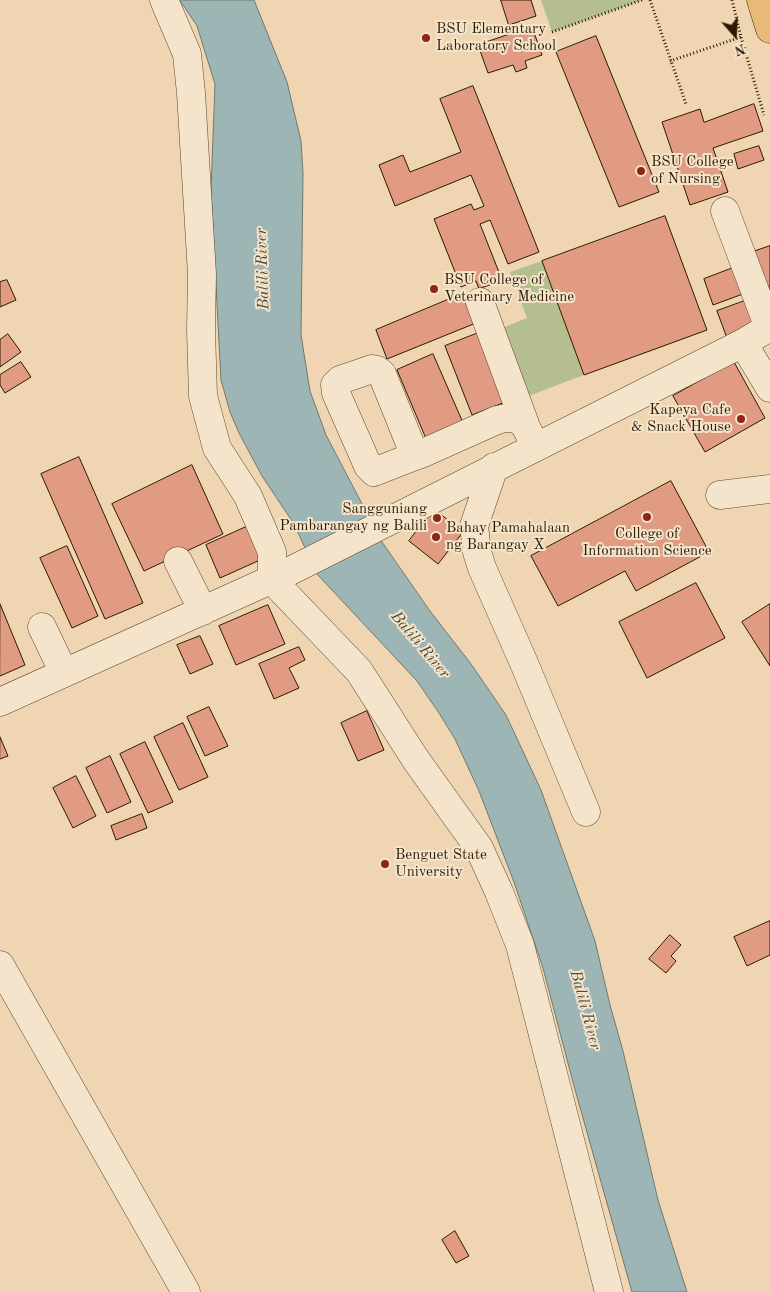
<!DOCTYPE html>
<html>
<head>
<meta charset="utf-8">
<style>
  body { margin:0 }
  #map { position:relative; width:770px; height:1292px; overflow:hidden; background:#efd5b1; font-family:"Old Standard TT",serif }
  canvas { display:block }
  .north { position:absolute; left:710px; top:10px; width:50px; height:50px; -webkit-text-stroke:4px #f5e4cc; paint-order:stroke; rotate:161deg; font-size:14px; font-weight:700; line-height:20px; text-align:center; color:#2b1a01 }
  .north::after { content:''; display:block; margin:auto; width:18px; height:22px; background:#2b1a01; clip-path:polygon(50% 0,100% 100%,50% 72%,0 100%) }
</style>
</head>
<body>
<div id="map">
<canvas width="770" height="1292"></canvas>
<div class="north">N</div>
</div>
<script>
const ctx = document.querySelector('canvas').getContext('2d');
ctx.lineJoin = 'round';
function paint(path, color) { ctx.fillStyle = color; ctx.fill(path, 'evenodd'); }
function strokePath(path, color, width, dash) { ctx.strokeStyle = color; ctx.lineWidth = width; ctx.lineCap = dash ? 'butt' : 'round'; ctx.setLineDash(dash || []); ctx.stroke(path); }
function write(font, color, halo, rows, align = 'center') {
  ctx.font = font + ' "Old Standard TT",serif'; ctx.lineWidth = 4; ctx.setLineDash([]); ctx.textBaseline = 'middle'; ctx.strokeStyle = halo; ctx.fillStyle = color; for (const [text, x, y, turn = 0] of rows) {
    ctx.save(); ctx.translate(x, y); ctx.rotate((+turn || 0) * Math.PI / 180); ctx.textAlign = isNaN(turn) ? turn : align; if (halo) ctx.strokeText(text, 0, 0); ctx.fillText(text, 0, 0); ctx.restore();
  }
}
paint(new Path2D(`
  M 541,0 L 642,0 L 552,32 Z
  M 542,261 L 584,375 L 523,398 L 497,330 L 527,318 L 510,272 Z`), '#b5be8e');
const water = new Path2D(`
  M 180,0 L 254,0 L 287,82 L 301,141 L 303,173 L 301,335 L 310,391 L 326,435 L 382,542 L 430,611 L 471,664 L 506,715 L 541,790 L 595,941 L 610,1005 L 623,1051 L 658,1200 L 687,1292 L 632,1292 L 574,1086 L 543,968 L 514,882 L 479,791 L 455,739 L 439,713 L 417,681 L 317,574 L 294,524 L 262,476 L 239,433 L 230,412 L 221,380 L 211,191 L 215,84 L 197,26 Z`);
paint(water, '#9db6b5');
strokePath(water, '#6f786d', 1);
const building = new Path2D(`
  M 501,0 L 531,0 L 536,16 L 509,25 Z
  M 532,27 L 542,55 L 525,61 L 527,68 L 516,72 L 513,65 L 488,73 L 478,45 Z
  M 596,36 L 659,192 L 619,207 L 556,52 Z
  M 473,86 L 539,252 L 508,264 L 490,220 L 480,224 L 502,280 L 479,289 L 476,281 L 461,287 L 434,219 L 471,204 L 474,210 L 484,206 L 471,175 L 395,206 L 379,165 L 403,155 L 410,172 L 461,152 L 440,99 Z
  M 754,104 L 763,131 L 713,148 L 728,192 L 690,205 L 662,122 L 700,109 L 704,122 Z
  M 759,146 L 764,160 L 738,169 L 734,154 Z
  M 665,216 L 707,330 L 584,375 L 542,261 Z
  M 770,246 L 770,298 L 747,254 Z
  M 741,265 L 751,291 L 713,305 L 704,279 Z
  M 7,280 L 16,300 L 0,307 L 0,282 Z
  M 464,293 L 476,323 L 387,359 L 376,330 Z
  M 750,299 L 760,325 L 727,338 L 717,311 Z
  M 481,332 L 508,401 L 472,415 L 445,346 Z
  M 8,334 L 21,352 L 0,367 L 0,340 Z
  M 433,354 L 464,425 L 427,441 L 397,370 Z
  M 21,362 L 31,377 L 5,393 L 0,385 L 0,375 Z
  M 734,362 L 765,418 L 705,452 L 673,396 Z
  M 79,457 L 143,603 L 105,619 L 41,474 Z
  M 192,465 L 223,534 L 144,571 L 112,504 Z
  M 671,481 L 709,552 L 636,591 L 625,571 L 558,606 L 531,556 Z
  M 434,509 L 463,532 L 438,564 L 409,541 Z
  M 255,523 L 269,556 L 220,578 L 206,545 Z
  M 67,546 L 98,616 L 72,628 L 40,558 Z
  M 696,583 L 725,638 L 647,678 L 619,622 Z
  M 0,604 L 25,665 L 0,676 Z
  M 770,604 L 770,666 L 742,622 Z
  M 268,605 L 285,644 L 236,665 L 219,626 Z
  M 200,636 L 213,664 L 190,674 L 177,645 Z
  M 299,647 L 305,660 L 289,668 L 299,688 L 274,699 L 259,664 Z
  M 209,707 L 228,746 L 205,756 L 187,717 Z
  M 367,711 L 384,750 L 358,761 L 341,723 Z
  M 183,723 L 208,777 L 179,790 L 154,737 Z
  M 0,737 L 8,756 L 0,759 Z
  M 145,742 L 173,802 L 148,813 L 120,754 Z
  M 110,756 L 131,802 L 107,813 L 86,768 Z
  M 76,776 L 96,816 L 73,828 L 53,788 Z
  M 142,814 L 147,828 L 116,840 L 111,826 Z
  M 770,921 L 770,955 L 747,966 L 734,937 Z
  M 670,935 L 681,945 L 671,956 L 676,961 L 666,973 L 649,959 Z
  M 455,1231 L 469,1256 L 456,1263 L 442,1240 Z`);
paint(building, '#e09b82');
strokePath(building, '#2b1a01', 1);
const minor = new Path2D(`
  M 164,0 L 187,54 L 191,93 L 202,274 L 201,330 L 203,396 L 217,448 L 248,496 L 272,552 L 272,580 L 359,671 L 416,760 L 479,848 L 499,892 L 520,945 L 609,1292
  M 725,211 L 769,328
  M 480,302 L 525,424
  M 743,343 L 770,388
  M 415,456 L 382,374 L 377,370 L 372,369 L 340,380 L 335,385 L 336,393 L 368,466 L 374,472 L 415,456 L 421,454 L 497,420 C 524,413 526,427 535,447
  M 494,467 L 474,526 L 477,552 L 482,568 L 524,663 L 586,812
  M 720,495 L 770,489
  M 178,561 L 203,611
  M 42,627 L 64,673
  M 0,702 L 288,572 L 743,343 L 770,327
  M 0,965 L 186,1292`);
const highway = new Path2D(`
  M 761,0 L 770,29`);
strokePath(minor, '#5c492d', 29);
strokePath(highway, '#2b1a01', 29);
strokePath(new Path2D(`
  M 650,0 L 686,104
  M 732,0 L 741,37 L 764,115
  M 552,32 L 642,0
  M 670,61 L 741,37`), '#2b1a01', 3, [1, 2.5]);
strokePath(minor, '#f5e4cc', 28);
strokePath(highway, '#e8ba78', 28);
for (const [x, y, r, color] of [
  [426,38,5,"#8f2418"],
  [641,171,5,"#8f2418"],
  [434,289,5,"#8f2418"],
  [741,419,5,"#8f2418"],
  [647,517,5,"#8f2418"],
  [437,518,5,"#8f2418"],
  [436,537,5,"#8f2418"],
  [385,864,5,"#8f2418"]
]) { const dot = new Path2D(); dot.arc(x, y, r, 0, 2 * Math.PI); ctx.fillStyle = color; ctx.fill(dot); strokePath(dot, '#f5e4cc', 2); }
write('15px', '#2b1a01', '#f5e4cc', [
  ["BSU Elementary",436,29],
  ["Laboratory School",436,46],
  ["BSU College",651,162],
  ["of Nursing",651,179],
  ["BSU College of",444,280],
  ["Veterinary Medicine",444,297],
  ["Kapeya Cafe",731,410,"right"],
  ["& Snack House",731,427,"right"],
  ["Sangguniang",427,509,"right"],
  ["Pambarangay ng Balili",427,526,"right"],
  ["Bahay Pamahalaan",446,528],
  ["ng Barangay X",446,545],
  ["College of",647,534,"center"],
  ["Information Science",647,551,"center"],
  ["Benguet State",395,855],
  ["University",395,872]
], 'left');
write('italic 16px', '#4d4937', '#f5e4cc', [
  ["Balili River",263,269,-92],
  ["Balili River",420,645,50],
  ["Balili River",585,1010,75]
]);
</script>
</body>
</html>
